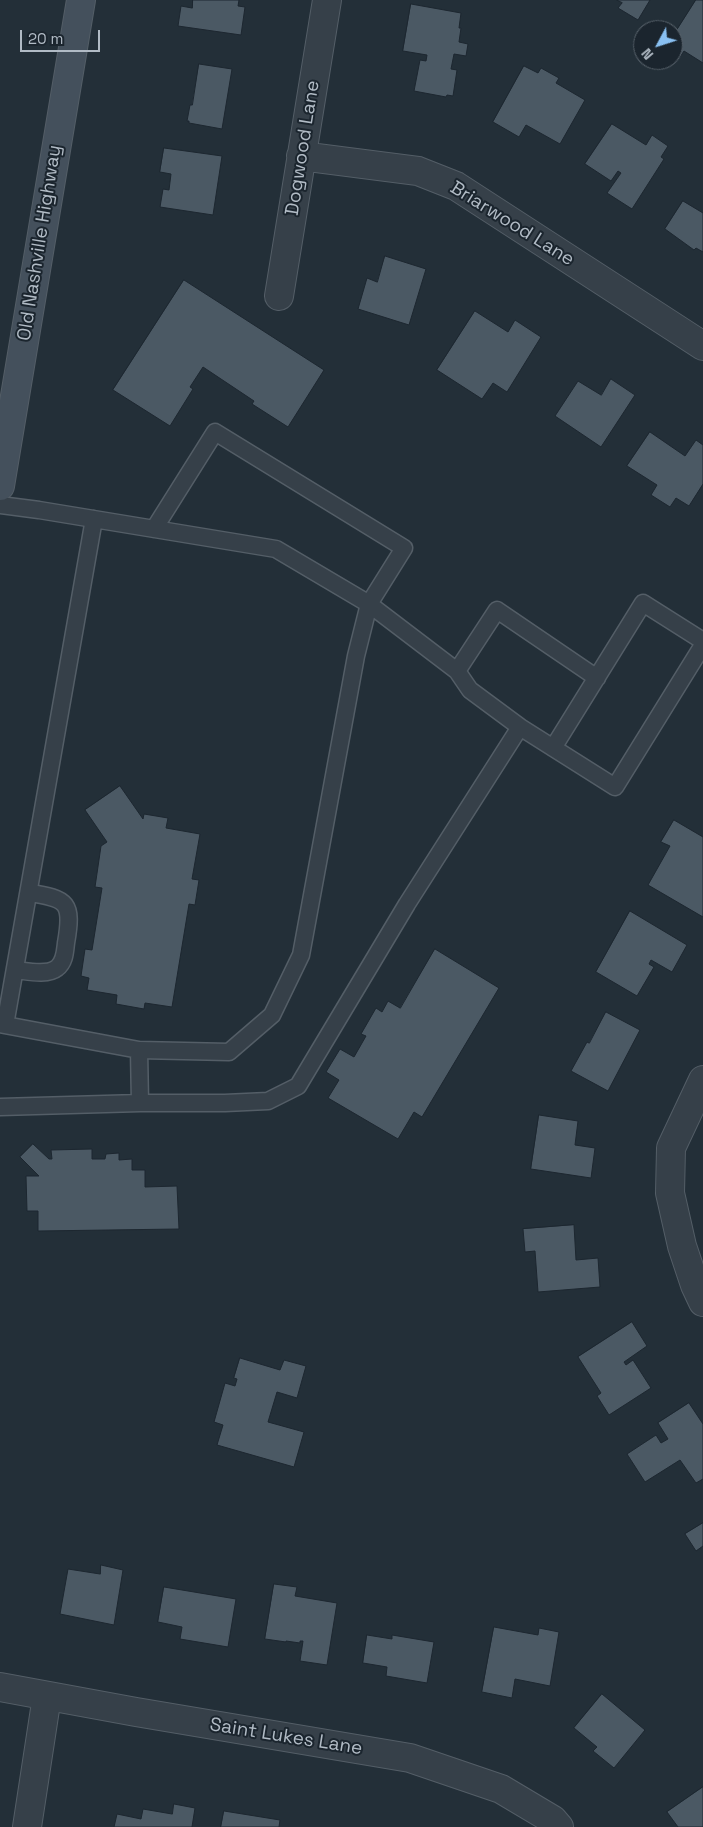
<!DOCTYPE html>
<html>
<head>
<meta charset="utf-8">
<style>
  body { margin:0 }
  #map { position:relative; width:703px; height:1827px; overflow:hidden; background:#232f38; font-family:"Space Grotesk",sans-serif }
  canvas { display:block }
  .north { position:absolute; left:633px; top:20px; width:50px; height:50px; box-sizing:border-box; background:#1b252e; border:1px solid #57616a; border-radius:50%; rotate:230deg; font-size:14px; font-weight:700; line-height:20px; text-align:center; color:#b1bbc5 }
  .north::after { content:''; display:block; margin:auto; width:18px; height:22px; background:#89c0f2; clip-path:polygon(50% 0,100% 100%,50% 72%,0 100%) }
  .scale { position:absolute; left:20px; top:30px; width:80px; height:22px; box-sizing:border-box; border:2px solid #b1bbc5; border-top:0; padding-left:6px; font-size:15px; line-height:18px; white-space:nowrap; color:#b1bbc5; -webkit-text-stroke:4px #1b252e; paint-order:stroke }
</style>
</head>
<body>
<div id="map">
<canvas width="703" height="1827"></canvas>
<div class="north">N</div>
<div class="scale">20 m</div>
</div>
<script>
const ctx = document.querySelector('canvas').getContext('2d');
ctx.lineJoin = 'round';
function paint(path, color) { ctx.fillStyle = color; ctx.fill(path, 'evenodd'); }
function strokePath(path, color, width, dash) { ctx.strokeStyle = color; ctx.lineWidth = width; ctx.lineCap = dash ? 'butt' : 'round'; ctx.setLineDash(dash || []); ctx.stroke(path); }
function write(font, color, halo, rows, align = 'center') {
  ctx.font = font + ' "Space Grotesk",sans-serif'; ctx.lineWidth = 4; ctx.setLineDash([]); ctx.textBaseline = 'middle'; ctx.strokeStyle = halo; ctx.fillStyle = color; for (const [text, x, y, turn = 0] of rows) {
    ctx.save(); ctx.translate(x, y); ctx.rotate((+turn || 0) * Math.PI / 180); ctx.textAlign = isNaN(turn) ? turn : align; if (halo) ctx.strokeText(text, 0, 0); ctx.fillText(text, 0, 0); ctx.restore();
  }
}
const building = new Path2D(`
  M 193,0 L 239,0 L 238,6 L 245,7 L 241,35 L 178,26 L 181,6 L 192,8 Z
  M 617,0 L 650,0 L 638,20 L 618,8 L 622,3 Z
  M 696,0 L 703,0 L 703,63 L 684,51 L 680,57 L 678,55 L 675,58 L 673,57 L 673,36 Z
  M 411,4 L 461,13 L 459,28 L 461,28 L 459,42 L 468,44 L 466,56 L 454,54 L 451,69 L 457,70 L 453,96 L 447,95 L 446,97 L 414,91 L 420,60 L 426,61 L 427,55 L 403,51 Z
  M 199,64 L 232,69 L 222,129 L 189,123 L 189,121 L 187,121 L 190,105 L 192,105 Z
  M 524,66 L 538,73 L 541,68 L 559,78 L 556,83 L 585,100 L 560,144 L 526,125 L 519,137 L 493,122 Z
  M 612,124 L 646,145 L 652,135 L 668,146 L 661,157 L 664,159 L 632,209 L 607,193 L 621,173 L 618,171 L 611,181 L 585,164 Z
  M 164,148 L 222,156 L 213,215 L 160,207 L 163,189 L 169,190 L 171,174 L 160,172 Z
  M 683,201 L 703,213 L 703,252 L 696,248 L 694,250 L 665,229 Z
  M 385,256 L 426,269 L 409,325 L 358,309 L 367,278 L 377,282 Z
  M 184,280 L 324,370 L 288,427 L 252,404 L 254,401 L 203,367 L 190,387 L 193,389 L 170,426 L 113,390 Z
  M 475,311 L 508,332 L 515,320 L 541,337 L 507,392 L 493,383 L 482,399 L 437,370 Z
  M 611,379 L 635,395 L 601,447 L 555,416 L 578,381 L 601,395 Z
  M 650,432 L 685,456 L 696,440 L 703,445 L 703,484 L 689,506 L 676,498 L 670,507 L 651,495 L 657,485 L 627,466 Z
  M 120,786 L 143,819 L 144,814 L 168,818 L 166,828 L 200,834 L 192,879 L 199,880 L 195,905 L 189,904 L 172,1007 L 145,1003 L 144,1009 L 116,1004 L 117,995 L 87,990 L 89,978 L 81,976 L 85,949 L 92,950 L 102,888 L 95,887 L 101,846 L 107,842 L 85,810 Z
  M 674,820 L 703,837 L 703,917 L 648,885 L 670,846 L 661,842 Z
  M 630,911 L 687,945 L 672,972 L 651,960 L 649,964 L 654,967 L 637,996 L 596,972 Z
  M 435,949 L 499,988 L 422,1117 L 414,1112 L 398,1139 L 328,1098 L 339,1080 L 326,1072 L 340,1049 L 354,1057 L 366,1036 L 361,1034 L 376,1008 L 382,1012 L 388,1001 L 400,1008 Z
  M 606,1012 L 640,1030 L 608,1091 L 571,1071 L 587,1042 L 589,1043 Z
  M 539,1115 L 578,1121 L 575,1145 L 595,1148 L 591,1178 L 531,1169 Z
  M 33,1144 L 49,1159 L 52,1159 L 51,1150 L 92,1149 L 92,1159 L 105,1159 L 106,1154 L 119,1153 L 119,1160 L 132,1159 L 132,1170 L 145,1170 L 145,1187 L 177,1186 L 179,1229 L 38,1231 L 38,1211 L 27,1211 L 26,1176 L 39,1176 L 20,1157 Z
  M 574,1225 L 576,1260 L 598,1258 L 600,1287 L 538,1292 L 535,1251 L 525,1252 L 523,1229 Z
  M 632,1322 L 647,1346 L 624,1362 L 626,1365 L 633,1360 L 651,1388 L 609,1415 L 597,1396 L 601,1393 L 578,1357 Z
  M 240,1358 L 280,1370 L 284,1360 L 306,1366 L 297,1398 L 277,1392 L 268,1422 L 304,1432 L 294,1467 L 217,1445 L 223,1425 L 214,1422 L 225,1383 L 235,1386 L 237,1379 L 234,1378 Z
  M 689,1403 L 703,1424 L 703,1479 L 696,1483 L 680,1460 L 645,1482 L 627,1454 L 656,1435 L 661,1443 L 668,1439 L 658,1423 Z
  M 703,1523 L 703,1546 L 696,1551 L 685,1534 Z
  M 101,1565 L 123,1570 L 114,1625 L 60,1614 L 68,1569 L 100,1574 Z
  M 274,1584 L 297,1587 L 295,1596 L 337,1603 L 327,1665 L 300,1661 L 303,1641 L 300,1641 L 300,1643 L 286,1641 L 286,1642 L 265,1639 Z
  M 164,1587 L 236,1599 L 228,1647 L 180,1639 L 182,1627 L 158,1622 Z
  M 494,1627 L 538,1635 L 539,1628 L 559,1632 L 550,1686 L 515,1679 L 512,1698 L 482,1692 Z
  M 367,1635 L 392,1639 L 392,1635 L 434,1642 L 427,1683 L 386,1676 L 387,1667 L 363,1663 Z
  M 602,1694 L 645,1730 L 614,1768 L 593,1751 L 597,1747 L 574,1728 Z
  M 703,1787 L 703,1827 L 678,1827 L 667,1812 Z
  M 174,1804 L 195,1808 L 192,1827 L 114,1827 L 117,1814 L 141,1819 L 143,1809 L 172,1814 Z
  M 224,1811 L 280,1820 L 279,1827 L 221,1827 Z`);
paint(building, '#4b5964');
strokePath(building, '#1d2730', 1);
const service = new Path2D(`
  M 0,505 L 39,510 L 276,549 L 369,604 L 356,656 L 301,955 L 272,1015 L 229,1052 L 139,1050 L 0,1024
  M 457,671 L 497,610 L 597,678
  M 520,727 L 615,787 L 703,645
  M 553,748 L 643,603 L 703,641
  M 15,970 C 27,971 47,976 57,968 C 65,962 65,951 66,943 C 73,903 68,898 29,893
  M 5,1025 L 94,519
  M 139,1050 L 140,1103 L 225,1103 L 268,1101 L 298,1086 L 407,904 L 520,727 L 470,690 L 457,671 L 369,604 L 404,548 L 215,432 L 154,529
  M 0,1107 L 140,1103`);
const minor = new Path2D(`
  M 301,156 L 418,171 L 456,186 L 703,346
  M 279,296 L 327,0
  M 703,1080 L 671,1148 L 670,1193 L 682,1246 L 695,1285 L 703,1302
  M 0,1687 L 136,1712 L 410,1758 L 501,1789 L 553,1820 L 559,1827
  M 27,1827 L 47,1696`);
const secondary = new Path2D(`
  M 0,486 L 81,0`);
strokePath(service, '#545e67', 19);
strokePath(minor, '#545e67', 30);
strokePath(secondary, '#545e67', 30);
strokePath(service, '#364049', 16);
strokePath(minor, '#364049', 28);
strokePath(secondary, '#44505c', 28);
write('19px', '#b1bbc5', '#1b252e', [
  ["Dogwood Lane",303,148,-81],
  ["Briarwood Lane",512,224,32],
  ["Old Nashville Highway",40,243,-81],
  ["Saint Lukes Lane",286,1737,9]
]);
</script>
</body>
</html>
